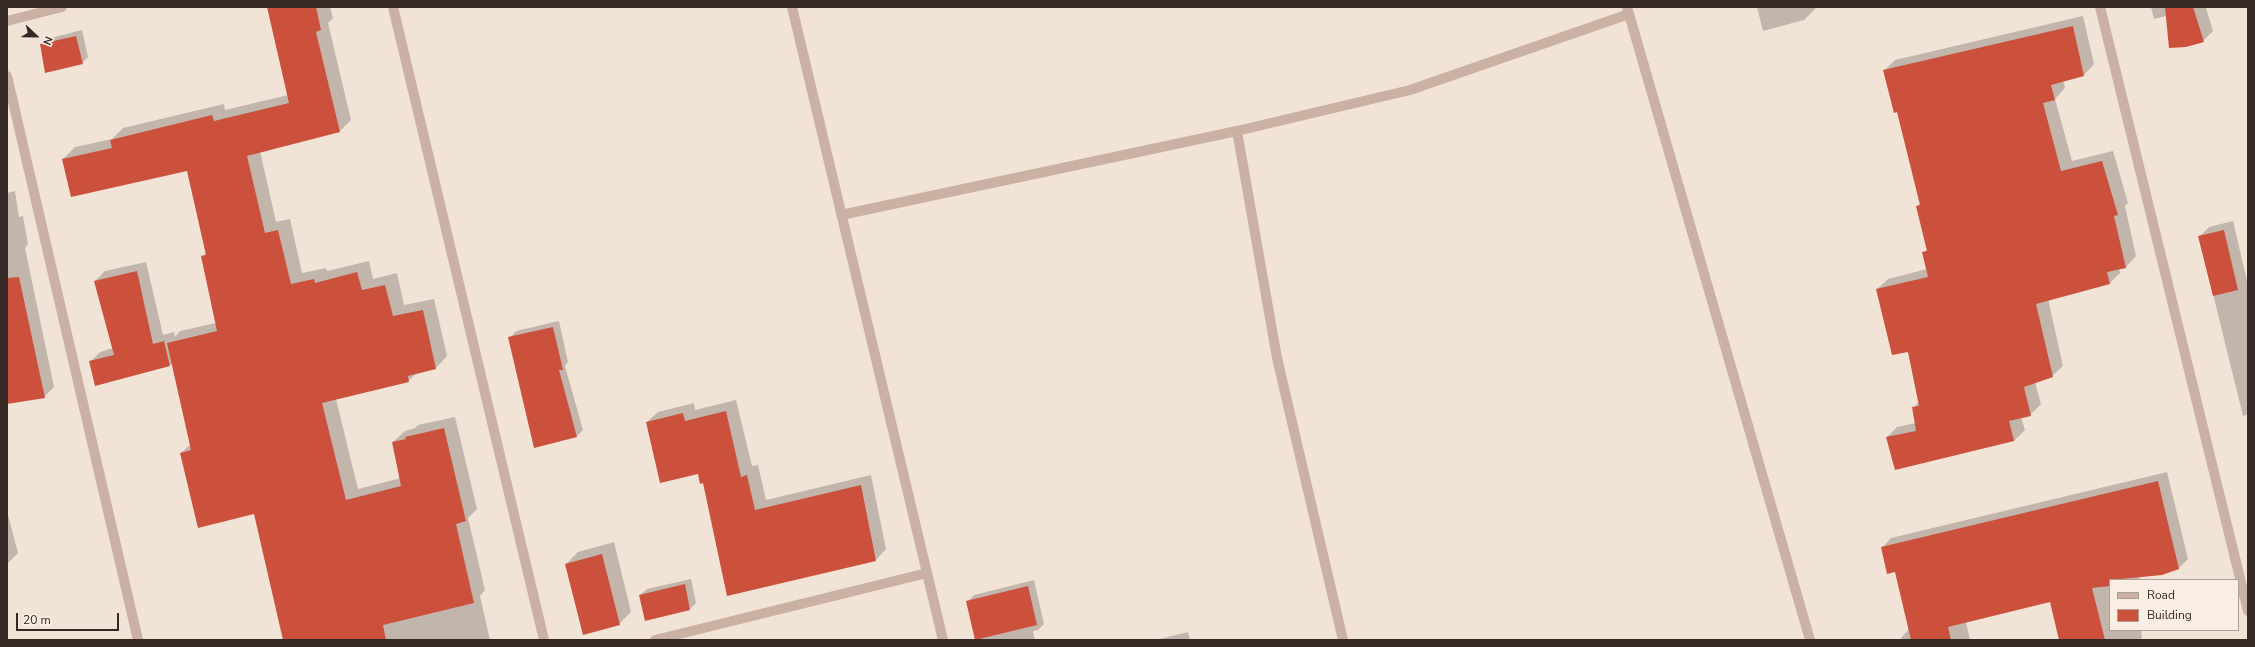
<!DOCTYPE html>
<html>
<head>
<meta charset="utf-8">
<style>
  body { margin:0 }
  #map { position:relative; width:2255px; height:647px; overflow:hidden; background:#f2e3d7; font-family:"Nunito Sans",sans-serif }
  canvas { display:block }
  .frame { position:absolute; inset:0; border:8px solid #352925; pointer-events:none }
  .legend { position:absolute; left:2109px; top:579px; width:130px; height:52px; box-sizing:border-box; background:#faede3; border:1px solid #ab9f97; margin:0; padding:5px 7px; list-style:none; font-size:12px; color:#352925 }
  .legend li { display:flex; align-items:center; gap:8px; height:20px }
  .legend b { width:20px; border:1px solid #ab9f97 }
  .north { position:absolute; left:16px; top:16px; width:40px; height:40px; -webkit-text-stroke:3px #faede3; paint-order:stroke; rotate:112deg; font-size:11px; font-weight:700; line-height:16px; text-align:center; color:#352925 }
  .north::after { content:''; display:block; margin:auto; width:14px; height:18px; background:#352925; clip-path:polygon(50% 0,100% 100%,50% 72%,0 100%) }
  .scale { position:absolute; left:16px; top:613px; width:103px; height:18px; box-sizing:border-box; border:2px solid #352925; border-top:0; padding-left:5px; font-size:12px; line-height:14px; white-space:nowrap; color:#352925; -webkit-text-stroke:3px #faede3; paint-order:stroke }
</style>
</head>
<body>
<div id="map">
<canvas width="2255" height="647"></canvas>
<div class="frame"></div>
<ul class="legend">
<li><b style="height:5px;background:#cab1a3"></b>Road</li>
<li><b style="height:11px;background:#cb513c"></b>Building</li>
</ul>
<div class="north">N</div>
<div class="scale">20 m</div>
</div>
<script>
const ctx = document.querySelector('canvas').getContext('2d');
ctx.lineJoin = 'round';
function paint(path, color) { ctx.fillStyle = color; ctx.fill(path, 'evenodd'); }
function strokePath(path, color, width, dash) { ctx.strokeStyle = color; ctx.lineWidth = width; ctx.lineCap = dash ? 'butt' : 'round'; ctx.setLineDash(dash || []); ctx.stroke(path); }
paint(new Path2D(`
  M 268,7 L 330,7 L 333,18 L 328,23 L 351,120 L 339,132 L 260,151 L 276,222 L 290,219 L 302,273 L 326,268 L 327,271 L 369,261 L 373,279 L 397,273 L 404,305 L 434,299 L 447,356 L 436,368 L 417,373 L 408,381 L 336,399 L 358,489 L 401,478 L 393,442 L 405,431 L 415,428 L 418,425 L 455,417 L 477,509 L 468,518 L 485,590 L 480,596 L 490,640 L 284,640 L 255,513 L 181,453 L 191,444 L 173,363 L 170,365 L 96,385 L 90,362 L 100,352 L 113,348 L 95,281 L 105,271 L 146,262 L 163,335 L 174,332 L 175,337 L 180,331 L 216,323 L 202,257 L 206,253 L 188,169 L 63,159 L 75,147 L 112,139 L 123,128 L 224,104 L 225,110 L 288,95 Z
  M 1757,7 L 1816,7 L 1816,8 L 1804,20 L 1763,31 Z
  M 2151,7 L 2208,7 L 2206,8 L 2213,31 L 2203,41 L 2167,16 L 2154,19 Z
  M 2083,16 L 2094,64 L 2084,75 L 2063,80 L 2065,88 L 2055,99 L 2072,161 L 2113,151 L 2128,203 L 2125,206 L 2136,256 L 2126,267 L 2119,268 L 2120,273 L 2109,284 L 2048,299 L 2063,366 L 2052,376 L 2035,382 L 2041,404 L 2030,415 L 2021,417 L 2025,430 L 2014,441 L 1895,469 L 1887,437 L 1897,427 L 1916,423 L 1913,408 L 1919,402 L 1908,350 L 1877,289 L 1888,279 L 1927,269 L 1923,253 L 1928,248 L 1917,206 L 1921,203 L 1898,111 L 1885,70 L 1895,60 Z
  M 82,30 L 88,57 L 82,63 L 41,45 L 47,39 Z
  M 15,191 L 19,217 L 23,216 L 28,244 L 25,248 L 54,387 L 44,397 L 7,403 L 7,193 Z
  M 2233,221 L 2248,285 L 2248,414 L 2243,416 L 2199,237 L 2209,227 Z
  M 559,321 L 568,362 L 565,366 L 583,430 L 577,436 L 510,338 L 516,331 Z
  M 736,400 L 752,466 L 758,465 L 766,500 L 871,475 L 886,549 L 876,560 L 728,594 L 704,482 L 699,473 L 647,422 L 658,412 L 694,403 L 695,410 Z
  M 2167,472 L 2188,559 L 2178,569 L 2140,577 L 2139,580 L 2110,580 L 2110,630 L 2141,630 L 2142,638 L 2140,640 L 2061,640 L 2051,601 L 1966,622 L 1970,640 L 1901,640 L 1901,638 L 1909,629 L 1895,571 L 1882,548 L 1891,538 Z
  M 7,511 L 18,553 L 7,564 Z
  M 614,542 L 631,612 L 619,624 L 566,564 L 578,552 Z
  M 691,579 L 696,603 L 690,609 L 640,595 L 647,589 Z
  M 1034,580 L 1044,624 L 1038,630 L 1033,631 L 1035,640 L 980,640 L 968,601 L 974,595 Z
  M 1188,632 L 1190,640 L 1156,640 Z`), '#0003');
paint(new Path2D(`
  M 267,7 L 316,7 L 321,30 L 316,32 L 340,132 L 247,156 L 265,233 L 278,230 L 291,284 L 314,279 L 315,283 L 357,272 L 362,290 L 385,285 L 393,316 L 423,310 L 436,369 L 408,376 L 409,382 L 322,403 L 346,500 L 401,486 L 392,442 L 406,439 L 405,437 L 444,428 L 466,521 L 456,524 L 474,603 L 383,625 L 386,640 L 283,640 L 254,514 L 198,528 L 180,453 L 191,450 L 167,343 L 217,331 L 201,256 L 206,255 L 187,171 L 71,197 L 62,159 L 112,148 L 110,140 L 212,115 L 214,121 L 289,103 Z
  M 2165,7 L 2193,7 L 2204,42 L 2186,47 L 2169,48 Z
  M 2073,26 L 2084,76 L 2051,85 L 2055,100 L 2043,103 L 2061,171 L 2102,161 L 2118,215 L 2114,216 L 2126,268 L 2107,272 L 2110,284 L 2036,304 L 2053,377 L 2024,387 L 2031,416 L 2009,421 L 2014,441 L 1895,470 L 1886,437 L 1916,431 L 1912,407 L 1919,406 L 1908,352 L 1892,355 L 1876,289 L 1928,277 L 1922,252 L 1927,251 L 1916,206 L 1920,205 L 1897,112 L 1894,113 L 1883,70 Z
  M 76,36 L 83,64 L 45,73 L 40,44 Z
  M 2224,230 L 2238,290 L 2213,296 L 2198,236 Z
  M 137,271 L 153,344 L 164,341 L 170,366 L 95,386 L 89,361 L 114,355 L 94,281 Z
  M 19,277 L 45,398 L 7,404 L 7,278 Z
  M 553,327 L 563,370 L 559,370 L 577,437 L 534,448 L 508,337 Z
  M 726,411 L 741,477 L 747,475 L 755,510 L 861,485 L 876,561 L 727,596 L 703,483 L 700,484 L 698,474 L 660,483 L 646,422 L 683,413 L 685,421 Z
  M 2158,481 L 2179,569 L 2162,575 L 2110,580 L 2110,586 L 2092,588 L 2105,640 L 2059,640 L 2050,602 L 1948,627 L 1951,640 L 1911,640 L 1895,572 L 1887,574 L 1881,547 Z
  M 602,554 L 620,625 L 583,635 L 565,564 Z
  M 685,584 L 690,610 L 645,621 L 639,595 Z
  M 1028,586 L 1037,625 L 975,640 L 966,601 Z`), '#cb513c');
strokePath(new Path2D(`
  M 393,7 L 544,640
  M 792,7 L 943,640
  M 1627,7 L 1810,640
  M 2100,7 L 2248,611
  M 7,21 L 62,7
  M 7,76 L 138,640
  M 1237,131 L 1277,358 L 1343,640
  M 841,215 L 1237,131 L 1410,90 L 1629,14
  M 655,640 L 927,573`), '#cab1a3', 10);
</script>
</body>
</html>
